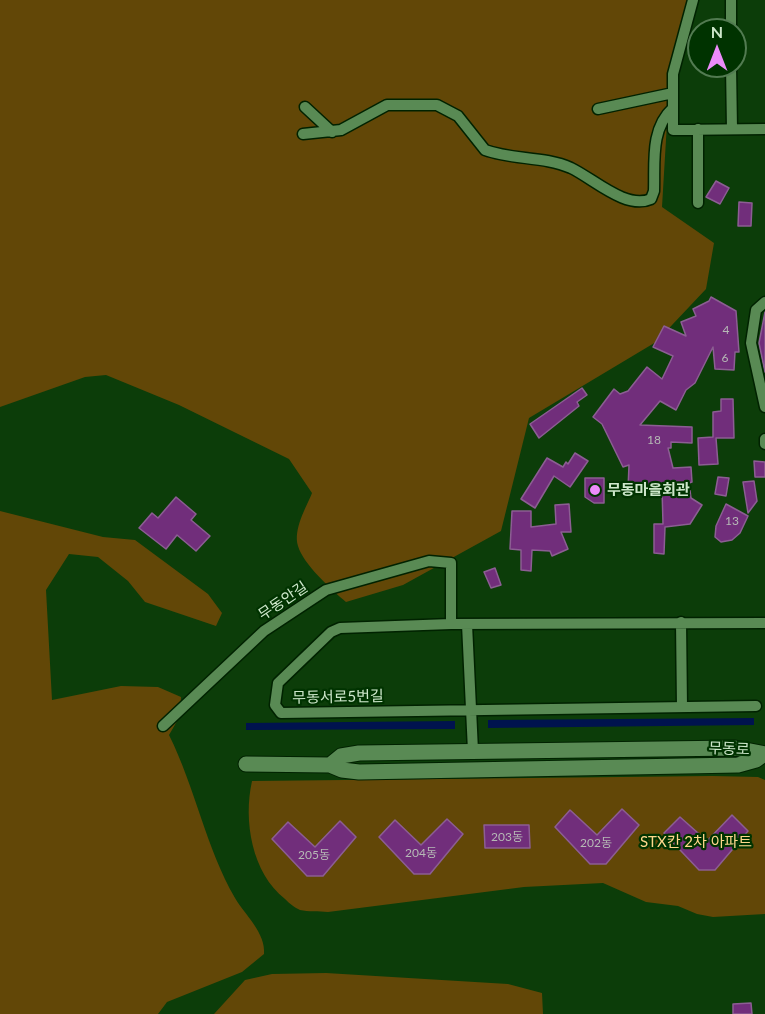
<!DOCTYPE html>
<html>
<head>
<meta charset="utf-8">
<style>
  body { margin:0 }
  #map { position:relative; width:765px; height:1014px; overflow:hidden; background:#0c3d09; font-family:Lato,sans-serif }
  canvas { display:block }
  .north { position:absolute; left:687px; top:18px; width:60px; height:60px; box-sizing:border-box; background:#030; border:2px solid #527b51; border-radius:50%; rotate:0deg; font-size:16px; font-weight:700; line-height:24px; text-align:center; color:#cde7ca }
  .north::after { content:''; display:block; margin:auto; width:21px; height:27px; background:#ec8cfa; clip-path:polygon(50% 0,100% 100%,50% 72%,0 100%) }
</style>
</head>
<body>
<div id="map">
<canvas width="765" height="1014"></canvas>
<div class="north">N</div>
</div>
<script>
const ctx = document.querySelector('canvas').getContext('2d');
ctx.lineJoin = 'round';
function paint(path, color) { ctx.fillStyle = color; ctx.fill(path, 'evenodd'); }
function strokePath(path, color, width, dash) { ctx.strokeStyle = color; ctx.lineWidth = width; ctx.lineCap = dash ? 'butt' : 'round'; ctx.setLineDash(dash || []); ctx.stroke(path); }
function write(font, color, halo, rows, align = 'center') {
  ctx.font = font + ' Lato,"Noto Sans KR",sans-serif'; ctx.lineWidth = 4.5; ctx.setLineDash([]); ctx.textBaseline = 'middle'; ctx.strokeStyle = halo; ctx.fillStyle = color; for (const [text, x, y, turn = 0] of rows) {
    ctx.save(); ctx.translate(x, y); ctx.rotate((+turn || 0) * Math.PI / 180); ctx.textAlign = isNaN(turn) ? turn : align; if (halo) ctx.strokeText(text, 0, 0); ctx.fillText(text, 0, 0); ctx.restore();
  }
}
paint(new Path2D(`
  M 0,0 L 689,0 L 668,106 L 662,207 L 714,243 L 706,289 L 656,342 L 529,418 L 501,531 L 403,585 L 346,602 C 332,590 303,564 298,546 C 293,529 306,508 312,493 L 289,459 L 179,405 L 106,375 L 85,377 L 0,407 Z
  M 0,511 L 103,537 L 135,540 L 208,594 L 222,613 L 216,626 L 145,602 L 128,581 L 98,557 L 69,554 L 46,590 L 52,700 L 121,686 L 158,687 L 181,697 L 180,716 L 169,735 C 195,787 206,848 235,898 C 245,915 266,933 264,954 L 242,972 L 167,1002 L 158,1014 L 0,1014 Z
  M 712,776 L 758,777 L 765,780 L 765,914 L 713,917 L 697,914 L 678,906 L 646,902 L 603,883 L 524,887 L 328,912 C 319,911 308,912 300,910 C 295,908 289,903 285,899 C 252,873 243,821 252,781 Z
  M 326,973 L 508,984 L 542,993 L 543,1014 L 214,1014 L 245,980 L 272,974 Z`), '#624707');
paint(new Path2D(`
  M 754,718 L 754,725 L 488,728 L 488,720 Z
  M 455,721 L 455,729 L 246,730 L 246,723 Z`), '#00134e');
const building = new Path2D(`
  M 716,181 L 729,188 L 720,204 L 706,197 Z
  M 739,202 L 752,203 L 751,226 L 738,226 Z
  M 711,297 L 736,311 L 739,352 L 735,352 L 734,370 L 715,369 L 713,347 L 695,383 L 686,390 L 676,410 L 660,401 L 640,425 L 692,427 L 692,443 L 671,442 L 671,448 L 668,448 L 673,468 L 691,467 L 692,482 L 689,483 L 691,498 L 702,505 L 690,524 L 665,527 L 664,554 L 654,553 L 654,524 L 663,524 L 662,489 L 628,489 L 629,465 L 623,467 L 602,424 L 593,417 L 614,389 L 620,394 L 628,391 L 647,367 L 662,379 L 673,356 L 653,347 L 664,326 L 686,336 L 681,322 L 696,316 L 693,309 L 709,301 Z
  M 765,312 L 765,372 L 759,343 Z
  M 582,388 L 587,395 L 577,402 L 579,406 L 539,438 L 530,424 Z
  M 721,399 L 733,399 L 734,438 L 716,438 L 718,464 L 699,465 L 698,438 L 713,437 L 713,412 L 721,411 Z
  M 575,453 L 588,461 L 570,487 L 554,476 L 535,508 L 521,499 L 547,458 L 563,467 L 566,462 L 568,464 Z
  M 754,461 L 765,462 L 765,477 L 755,477 Z
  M 718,477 L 729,478 L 726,496 L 715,494 Z
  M 585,478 L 604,478 L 604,503 L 594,503 L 585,497 Z
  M 754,481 L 757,501 L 748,513 L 743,482 Z
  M 176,497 L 196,514 L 191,520 L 210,536 L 196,551 L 177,535 L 166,549 L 139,528 L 152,513 L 158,518 Z
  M 569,504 L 571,532 L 561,532 L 568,549 L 552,556 L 550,551 L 532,550 L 531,571 L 521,570 L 521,550 L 510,549 L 512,511 L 531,511 L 531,527 L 556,524 L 555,505 Z
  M 726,504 L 748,516 L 740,533 L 732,540 L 721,542 L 715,537 L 716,526 Z
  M 495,568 L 501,585 L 491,588 L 484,572 Z
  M 622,809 L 639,825 L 606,864 L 590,864 L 555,827 L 570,810 L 597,835 Z
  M 732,815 L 748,831 L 715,870 L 699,870 L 664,833 L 680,817 L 707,841 Z
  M 447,819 L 463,834 L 430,874 L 414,874 L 379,837 L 395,820 L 421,845 Z
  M 340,821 L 356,837 L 323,876 L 307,876 L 272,839 L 288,822 L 315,847 Z
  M 484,825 L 529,825 L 530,848 L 485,848 Z
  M 751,1003 L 752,1014 L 733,1014 L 733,1004 Z`);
paint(building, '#712e7b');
strokePath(building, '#8c5e93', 1.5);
const street = new Path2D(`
  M 693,0 L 673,74 L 673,130 L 765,129
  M 731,0 L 731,30
  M 731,66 L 732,129
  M 305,107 L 332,132
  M 598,109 L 673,93
  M 303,134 L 341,130 L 387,105 L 437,105 L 458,116 L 485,150 C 512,160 544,156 571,168 C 594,179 626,210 651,199 L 654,191 C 655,162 650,129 673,108
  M 698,203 L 698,129
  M 765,302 L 756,310 L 751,343 L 765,407
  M 765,439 L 765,444
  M 681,622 L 682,707
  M 467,624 L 473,751
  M 756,706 L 281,713 L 275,705 L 278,683 L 331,632 L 340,628 L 451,624 L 765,623
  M 163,726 L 264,631 L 326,590 L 429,561 L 451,563 L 451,624`);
const secondary = new Path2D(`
  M 246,764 L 330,765 L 342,770 L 359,772 L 738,765 L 756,760 L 764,754
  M 330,765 L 341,756 L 359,753 L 735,748 L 765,754`);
strokePath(street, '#020', 13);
strokePath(secondary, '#020', 17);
strokePath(street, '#598a54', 10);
strokePath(secondary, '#598a54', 15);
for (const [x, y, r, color] of [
  [595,490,6,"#ec8cfa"]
]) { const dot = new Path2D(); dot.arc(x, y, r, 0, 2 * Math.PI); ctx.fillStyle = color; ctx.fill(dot); strokePath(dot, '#030', 2); }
write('12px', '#b6b9b6', null, [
  ["4",726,330],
  ["6",725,358],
  ["18",654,440],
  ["13",732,521],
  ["203동",507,837],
  ["202동",596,843],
  ["204동",421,853],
  ["205동",314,855]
]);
write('bold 15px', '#cde7ca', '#030', [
  ["무동마을회관",607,490]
], 'left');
write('15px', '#cde7ca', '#030', [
  ["무동안길",283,601,-34],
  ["무동서로5번길",338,697,-1],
  ["무동로",729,749,2]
]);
write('15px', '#ffd78d', '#030', [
  ["STX칸 2차 아파트",696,842]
]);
</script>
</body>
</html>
